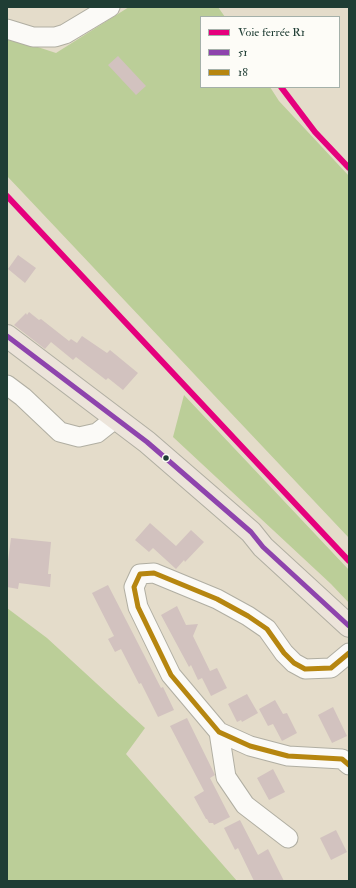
<!DOCTYPE html>
<html>
<head>
<meta charset="utf-8">
<style>
  body { margin:0 }
  #map { position:relative; width:356px; height:888px; overflow:hidden; background:#e4dcca; font-family:"IM FELL Double Pica",serif }
  canvas { display:block }
  .frame { position:absolute; inset:0; border:8px solid #1f3d34; pointer-events:none }
  .legend { position:absolute; left:200px; top:16px; width:140px; height:72px; box-sizing:border-box; background:#fdfcf7; border:1px solid #a4b0a9; margin:0; padding:5px 7px; list-style:none; font-size:12px; color:#1f3d34 }
  .legend li { display:flex; align-items:center; gap:8px; height:20px }
  .legend b { width:20px; border:1px solid #a4b0a9 }
</style>
</head>
<body>
<div id="map">
<canvas width="356" height="888"></canvas>
<div class="frame"></div>
<ul class="legend">
<li><b style="height:5px;background:#e5007d"></b>Voie ferrée R1</li>
<li><b style="height:5px;background:#8e44ad"></b>51</li>
<li><b style="height:5px;background:#b68610"></b>18</li>
</ul>
</div>
<script>
const ctx = document.querySelector('canvas').getContext('2d');
ctx.lineJoin = 'round';
function paint(path, color) { ctx.fillStyle = color; ctx.fill(path, 'evenodd'); }
function strokePath(path, color, width, dash) { ctx.strokeStyle = color; ctx.lineWidth = width; ctx.lineCap = dash ? 'butt' : 'round'; ctx.setLineDash(dash || []); ctx.stroke(path); }
paint(new Path2D(`
  M 129,7 L 218,7 L 225,17 L 201,17 L 201,87 L 270,87 L 279,101 L 349,176 L 349,538 L 7,176 L 7,37 L 56,53 Z
  M 184,395 L 349,570 L 349,603 L 331,584 L 173,437 Z
  M 7,608 L 47,638 L 145,728 L 126,754 L 237,881 L 7,881 Z`), '#bbce98');
paint(new Path2D(`
  M 118,56 L 146,86 L 136,95 L 108,65 Z
  M 18,255 L 36,268 L 25,283 L 8,269 Z
  M 29,312 L 39,320 L 41,319 L 69,341 L 71,339 L 77,343 L 82,336 L 107,353 L 110,350 L 138,373 L 123,390 L 108,378 L 106,380 L 76,357 L 73,360 L 51,342 L 45,349 L 14,325 L 26,313 L 27,315 Z
  M 150,523 L 176,546 L 191,530 L 204,542 L 185,562 L 184,560 L 176,569 L 153,548 L 149,552 L 135,540 Z
  M 11,538 L 51,542 L 48,574 L 51,574 L 50,587 L 19,583 L 18,589 L 7,587 L 7,569 Z
  M 108,585 L 161,688 L 163,687 L 174,710 L 158,717 L 141,683 L 139,684 L 121,649 L 115,652 L 108,639 L 114,636 L 92,593 Z
  M 177,606 L 186,625 L 198,624 L 193,636 L 210,671 L 217,668 L 227,688 L 211,696 L 202,678 L 198,680 L 191,665 L 189,667 L 161,615 Z
  M 247,694 L 258,713 L 242,722 L 241,720 L 237,722 L 228,704 Z
  M 275,700 L 283,714 L 287,713 L 297,733 L 282,741 L 273,724 L 268,726 L 259,709 Z
  M 333,707 L 347,736 L 332,743 L 318,715 Z
  M 187,718 L 214,773 L 215,775 L 210,778 L 230,817 L 214,825 L 213,823 L 209,823 L 207,819 L 206,819 L 194,797 L 204,791 L 170,726 Z
  M 273,769 L 285,792 L 269,800 L 257,778 Z
  M 240,820 L 258,855 L 268,849 L 284,881 L 254,881 L 238,848 L 235,850 L 224,828 Z
  M 336,830 L 347,852 L 331,860 L 320,838 Z`), '#d2c2bf');
const minor = new Path2D(`
  M 7,29 L 33,37 L 55,37 L 65,34 L 110,7
  M 7,385 L 23,397 L 60,432 L 79,437 L 97,433 L 116,418
  M 349,653 L 331,668 L 305,669 L 294,663 L 284,653 L 267,629 L 248,616 L 217,599 L 154,573 L 140,574 L 134,587 L 138,607 L 171,675 L 219,732 L 250,746 L 288,756 L 342,759 L 349,765
  M 219,732 L 226,777 L 245,805 L 288,838`);
const major = new Path2D(`
  M 7,336 L 147,442 L 251,532 L 263,547 L 349,626`);
strokePath(minor, '#b0aea2', 21);
strokePath(major, '#b0aea2', 24);
strokePath(minor, '#fbfaf7', 19);
strokePath(major, '#ece4da', 22);
strokePath(new Path2D(`
  M 7,336 L 147,442 L 251,532 L 263,547 L 349,626`), '#8e44ad', 5);
strokePath(new Path2D(`
  M 349,653 L 331,668 L 305,669 L 294,663 L 284,653 L 267,629 L 248,616 L 217,599 L 154,573 L 140,574 L 134,587 L 138,607 L 171,675 L 219,732 L 250,746 L 288,756 L 342,759 L 349,765`), '#b68610', 5);
strokePath(new Path2D(`
  M 281,87 L 315,132 L 349,168
  M 7,196 L 349,561`), '#e5007d', 6);
for (const [x, y, r, color] of [
  [166,458,3.5,"#1f3d34"]
]) { const dot = new Path2D(); dot.arc(x, y, r, 0, 2 * Math.PI); ctx.fillStyle = color; ctx.fill(dot); strokePath(dot, '#fdfcf7', 1.5); }
</script>
</body>
</html>
